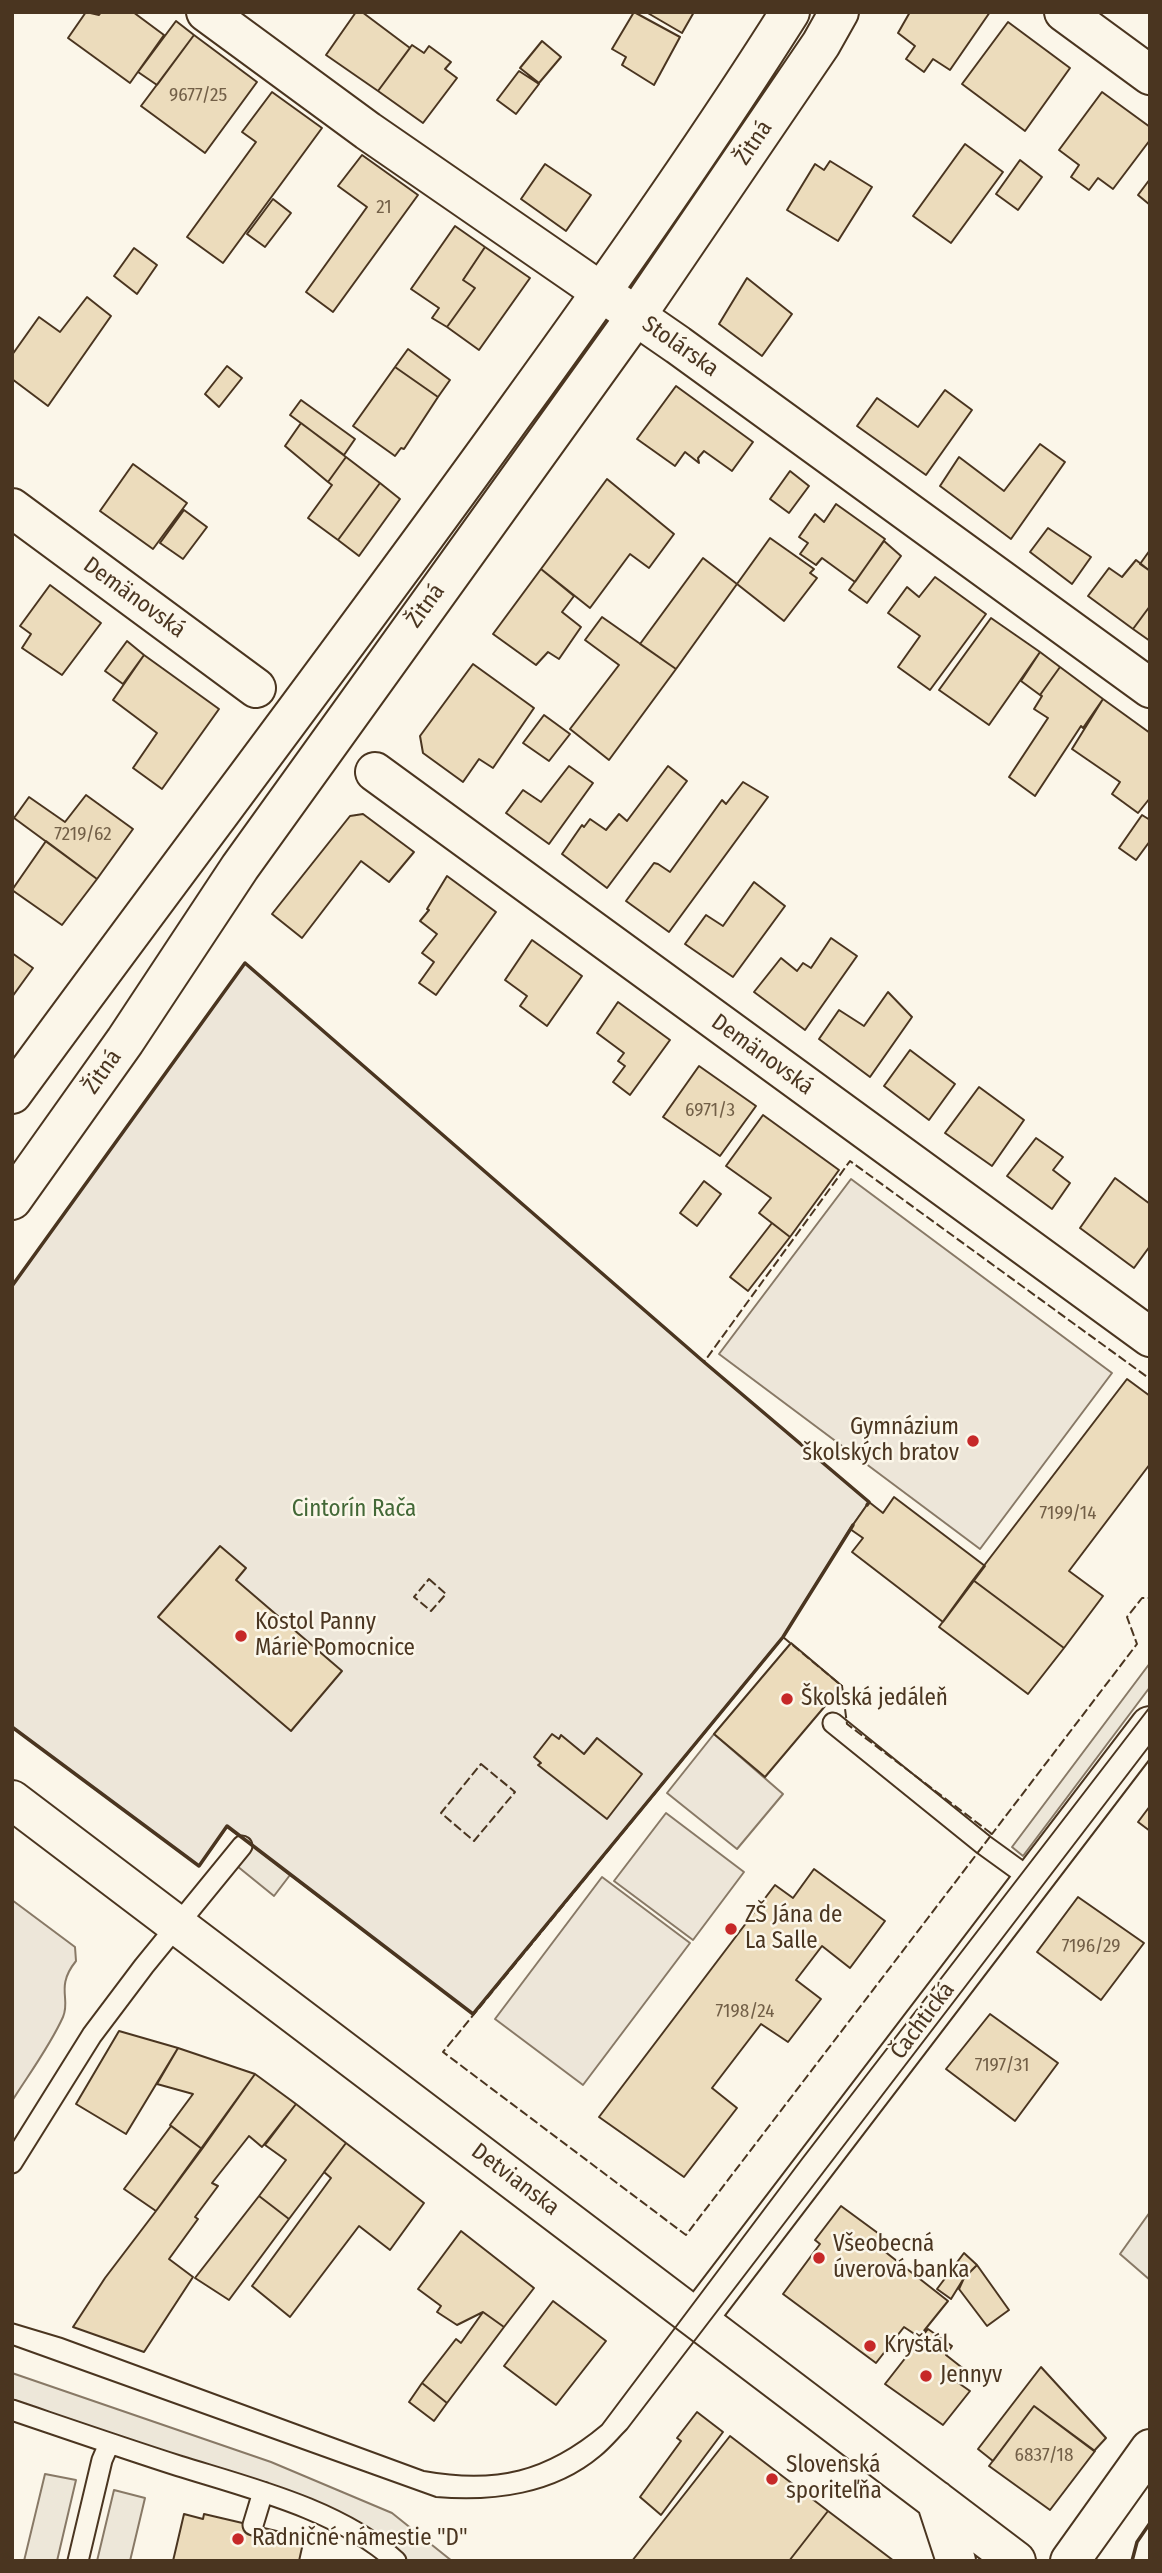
<!DOCTYPE html>
<meta charset="utf-8">
<style>
body{margin:0}
#map{position:relative;width:1162px;height:2573px;overflow:hidden;background:#fbf6e9;font-family:"Fira Sans Condensed",sans-serif}
canvas{display:block}
.frame{position:absolute;inset:0;border:14px solid #4a3520;pointer-events:none}
</style>
<div id="map">
<canvas width="1162" height="2573"></canvas>
<div class="frame"></div>
</div>
<script>
const g = document.querySelector('canvas').getContext('2d');
g.lineJoin = 'round';
function fill(path, color) {
  g.fillStyle = color;
  g.fill(path, 'evenodd');
}
function trace(path, color, width, dash) {
  g.strokeStyle = color;
  g.lineWidth = width;
  g.lineCap = dash ? 'butt' : 'round';
  g.setLineDash(dash || []);
  g.stroke(path);
}
function drawText(font, color, halo, rows, align = 'center') {
  g.font = font + ' "Fira Sans Condensed",sans-serif';
  g.lineWidth = 5;
  g.setLineDash([]);
  g.textBaseline = 'middle';
  g.strokeStyle = halo;
  g.fillStyle = color;
  for (const [text, x, y, turn = 0] of rows) {
    g.save();
    g.translate(x, y);
    g.rotate((+turn || 0) * Math.PI / 180);
    g.textAlign = isNaN(turn) ? turn : align;
    if (halo) g.strokeText(text, 0, 0);
    g.fillText(text, 0, 0);
    g.restore();
  }
}
const green = new Path2D(`
 M245,963L704,1362L869,1502L850,1529L783,1637L473,2014L227,1827L199,1866L12,1727V1286Z
 M851,1179L1112,1373L980,1549L719,1354Z
 M714,1734L783,1794L737,1849L667,1793Z
 M666,1813L744,1872L693,1940L614,1881Z
 M602,1877L690,1943L583,2085L495,2019Z
 M12,1900L75,1947L76,1961C55,1987 71,1999 63,2017C50,2046 29,2074 12,2101Z`);
fill(green, '#ede6d9');
trace(green, '#887966', 2);
const parking = new Path2D(`
 M1150,1663V1687L1023,1856L1012,1847Z
 M253,1846L290,1875L274,1896L237,1866Z
 M1150,2212V2280L1120,2254Z
 M12,2373L271,2462L392,2513L452,2561H396L365,2537L12,2410Z
 M45,2474L76,2480L57,2561H24Z
 M114,2490L145,2498L130,2561H97Z`);
fill(parking, '#ede7d9');
trace(parking, '#887966', 2);
const building = new Path2D(`
 M86,12L99,15L101,12H133L164,35L130,83L68,38Z
 M356,12H362L410,48L378,91L326,55Z
 M634,12L680,37L654,85L622,65L626,57L612,49Z
 M646,12H694L682,33Z
 M910,12H990L950,70L933,59L924,72L906,59L915,46L898,33Z
 M176,21L194,35L157,85L138,72Z
 M1008,22L1070,68L1025,131L962,84Z
 M194,35L257,82L205,153L141,106Z
 M542,41L561,57L539,83L520,68Z
 M412,45L424,53L429,46L451,62L445,69L457,78L423,123L378,91Z
 M519,71L539,84L516,114L497,100Z
 M272,92L322,128L223,263L187,237L256,142L242,132Z
 M1102,92L1150,127V140L1113,189L1098,178L1089,190L1071,177L1079,165L1059,150Z
 M965,144L1003,172L951,243L913,216Z
 M362,155L418,195L333,312L306,292L367,207L338,186Z
 M1020,160L1042,177L1018,210L996,194Z
 M830,161L872,187L838,241L787,210L815,164L824,170Z
 M545,164L591,195L566,231L521,199Z
 M1150,179V205L1138,195Z
 M273,199L291,213L265,247L247,234Z
 M455,226L485,247L463,280L475,288L447,327L432,318L439,308L411,289Z
 M485,247L530,278L479,350L447,327L475,288L463,280Z
 M134,248L157,265L137,294L114,276Z
 M747,278L792,314L762,356L719,324Z
 M87,297L111,316L48,406L12,379V355L39,317L60,332Z
 M408,349L450,380L438,397L395,367Z
 M227,366L242,378L219,407L205,394Z
 M395,367L438,397L404,449L401,448L395,456L353,426Z
 M676,386L753,442L732,471L704,451L698,458L699,463L685,452L675,466L637,439Z
 M945,390L972,410L926,475L857,426L877,398L918,427Z
 M301,400L355,439L344,455L290,415Z
 M301,423L346,457L328,482L285,446Z
 M1040,444L1065,462L1011,539L940,486L959,457L1004,491Z
 M346,457L380,483L338,540L308,518L332,485L328,482Z
 M133,464L187,503L153,549L100,511Z
 M790,471L809,486L789,513L770,499Z
 M607,479L674,534L649,568L630,554L590,608L541,569Z
 M380,483L400,499L359,556L338,540Z
 M836,504L885,539L855,582L822,558L816,565L800,554L808,543L799,537L815,514L824,522Z
 M184,510L207,527L183,559L160,543Z
 M1048,528L1091,557L1072,584L1030,552Z
 M770,538L814,569L810,573L817,578L784,621L737,584Z
 M884,541L901,556L867,603L849,590Z
 M1150,550V571L1140,564Z
 M703,558L737,584L676,669L640,644Z
 M1136,560L1150,571V606L1133,629L1088,596L1109,568L1122,577Z
 M541,569L574,596L562,612L581,627L559,659L548,652L536,665L493,634Z
 M935,577L986,614L930,690L898,667L920,636L888,613L907,587L919,597Z
 M50,585L101,623L62,675L22,648L31,634L20,626Z
 M1150,606V641L1133,629Z
 M602,617L676,669L609,760L570,729L619,665L585,640Z
 M991,618L1040,652L989,725L939,690Z
 M127,641L144,655L123,684L105,671Z
 M1040,652L1060,667L1040,695L1021,681Z
 M144,655L219,709L162,789L133,768L157,733L113,700Z
 M473,664L534,708L493,768L479,759L463,782L423,753L420,736Z
 M1060,667L1103,699L1083,728L1081,726L1035,796L1009,777L1048,718L1034,709L1042,696L1040,695Z
 M1103,699L1150,733V798L1138,813L1112,794L1120,782L1072,749Z
 M544,715L570,734L549,761L523,743Z
 M569,766L593,783L549,844L506,813L523,790L541,802Z
 M668,766L687,781L607,888L562,854L582,825L584,827L590,819L606,830L619,814L627,821Z
 M743,782L768,797L669,932L626,901L654,863L658,864L670,872L722,800L726,804Z
 M86,795L133,829L97,879L14,818L29,797L65,822Z
 M363,814L414,852L389,882L361,861L302,938L272,914L350,816Z
 M1142,815L1150,820V841L1136,860L1119,848Z
 M46,841L97,879L62,925L12,890Z
 M447,876L496,912L436,995L419,983L434,962L422,953L437,934L420,921L429,910L427,909Z
 M754,882L785,906L733,977L685,944L706,915L723,926Z
 M831,938L857,956L805,1030L754,992L781,958L797,971L803,963L811,968Z
 M532,940L582,976L547,1026L520,1006L527,996L505,980Z
 M12,953L33,968L12,997Z
 M888,992L912,1017L870,1077L819,1039L839,1010L864,1026Z
 M618,1002L670,1040L630,1095L613,1082L625,1066L618,1061L624,1053L597,1033Z
 M910,1050L955,1084L929,1120L884,1086Z
 M699,1066L756,1106L720,1156L663,1117Z
 M979,1087L1024,1120L992,1166L945,1133Z
 M763,1115L839,1170L790,1237L759,1213L771,1198L726,1166Z
 M1036,1138L1063,1157L1053,1170L1070,1183L1052,1209L1007,1176Z
 M1115,1178L1150,1204V1246L1134,1268L1080,1228Z
 M704,1181L721,1194L697,1226L680,1213Z
 M772,1223L790,1237L748,1291L730,1277Z
 M1127,1379L1150,1396V1464L1069,1571L1103,1596L1064,1648L973,1580Z
 M894,1497L985,1566L943,1622L852,1552L863,1538L850,1529L869,1502L883,1513Z
 M220,1546L246,1568L236,1580L342,1671L291,1731L158,1617Z
 M973,1580L1064,1648L1028,1694L939,1627Z
 M791,1643L842,1686L765,1777L714,1734Z
 M552,1734L559,1739L561,1735L584,1754L597,1738L642,1774L607,1819L538,1765L541,1763L534,1757Z
 M1150,1806V1831L1138,1822Z
 M814,1869L885,1921L850,1968L822,1946L796,1980L821,1999L788,2042L761,2024L712,2088L737,2108L684,2177L599,2117L775,1885L793,1898Z
 M1078,1897L1144,1943L1101,2000L1037,1952Z
 M990,2014L1058,2063L1015,2121L946,2069Z
 M119,2031L178,2048L126,2134L76,2104Z
 M178,2048L255,2074L202,2149L170,2125L193,2094L157,2084Z
 M255,2074L296,2104L262,2147L249,2136L212,2183L218,2186L195,2217L198,2219L169,2259L193,2277L144,2352L73,2327L105,2278L156,2211Z
 M296,2104L346,2143L289,2219L259,2196L286,2160L265,2145Z
 M171,2126L202,2149L156,2211L124,2189Z
 M346,2143L424,2203L390,2250L359,2226L290,2317L252,2286L331,2178L324,2172Z
 M259,2196L289,2219L229,2300L195,2278Z
 M841,2206L886,2239L879,2247L948,2301L919,2337L904,2327L876,2363L783,2294L820,2244L815,2240Z
 M461,2231L534,2288L504,2327L483,2312L457,2325L437,2312L441,2306L418,2289Z
 M964,2253L977,2265L964,2278L951,2299L937,2289Z
 M977,2265L1009,2310L987,2326L959,2289L964,2278Z
 M553,2301L606,2341L556,2405L504,2366Z
 M483,2312L504,2327L447,2403L422,2383L456,2339L461,2343Z
 M928,2329L952,2346L946,2355L965,2370L957,2382L970,2391L943,2425L885,2384Z
 M1041,2367L1106,2438L1094,2451L1034,2406L993,2461L978,2449Z
 M422,2383L447,2403L434,2421L409,2402Z
 M1034,2406L1095,2451L1050,2510L989,2466Z
 M697,2412L723,2432L661,2515L640,2497L681,2441L677,2438Z
 M730,2436L828,2511L789,2561H632Z
 M828,2511L894,2561H789Z
 M184,2514L203,2519L204,2514L298,2536L297,2542L303,2543L299,2561H173Z`);
fill(building, '#ecdcbc');
trace(building, '#4a3520', 2);
const lane = new Path2D(`
 M833,1723L984,1845L1031,1879
 M12,2163L92,2035L144,1966L242,1846
 M12,2410C68,2429 123,2448 179,2466C250,2488 340,2510 396,2561
 M253,2525L263,2492
 M78,2561L102,2460L109,2444`);
const street = new Path2D(`
 M206,12L368,131L678,345L1150,688
 M1064,12L1150,75
 M12,508L256,688
 M375,772L1150,1337
 M698,2318L1150,1726
 M1070,2561L1150,2449`);
const secondary = new Path2D(`
 M12,1094C178,867 349,643 513,415C609,283 703,150 790,12
 M12,1200L125,1041L240,867L636,316L821,44L839,12
 M12,1800L1016,2561
 M936,2500L956,2561`);
trace(lane, '#4a3520', 23);
trace(street, '#4a3520', 42);
trace(secondary, '#4a3520', 42);
trace(lane, '#fbf6e9', 19);
trace(street, '#fbf6e9', 38);
trace(secondary, '#fbf6e9', 38);
trace(new Path2D(`
 M12,2323L62,2338L424,2471C496,2484 546,2472 602,2425L802,2159L1150,1707
 M12,2345L436,2497C493,2502 555,2494 600,2456C610,2448 618,2438 627,2429L1150,1745`), '#4a3520', 2);
trace(new Path2D(`
 M868,1505L869,1502L704,1362L850,1161L1150,1379
 M429,1579L446,1594L431,1611L414,1597Z
 M783,1637L842,1686L847,1724L992,1834L686,2235L443,2052Z
 M783,1637L853,1525
 M481,1764L515,1792L474,1841L441,1813Z
 M990,1833L992,1834L1137,1644L1127,1617L1142,1598H1150`), '#4a3520', 2, [9, 3.5]);
trace(new Path2D(`
 M12,1286L245,963L704,1362L869,1502L867,1505
 M12,1727L199,1866L227,1826L473,2014L783,1637L853,1525
 M1132,2561L1137,2542L1150,2523`), '#4a3520', 3.5);
for (const [x, y, r, color] of [
 [973,1441,7,"#c62828"],
 [241,1636,7,"#c62828"],
 [787,1699,7,"#c62828"],
 [731,1929,7,"#c62828"],
 [819,2258,7,"#c62828"],
 [870,2346,7,"#c62828"],
 [926,2376,7,"#c62828"],
 [772,2479,7,"#c62828"],
 [238,2539,7,"#c62828"]
]) {
  const dot = new Path2D();
  dot.arc(x, y, r, 0, 2 * Math.PI);
  g.fillStyle = color;
  g.fill(dot);
  trace(dot, '#fbf6e9', 2.5);
}
drawText('19px', '#725f47', null, [
 ["9677/25",198,96],
 ["21",384,208],
 ["7219/62",83,835],
 ["6971/3",710,1111],
 ["7199/14",1068,1514],
 ["7196/29",1091,1947],
 ["7198/24",745,2012],
 ["7197/31",1002,2066],
 ["6837/18",1044,2456]
]);
drawText('23px', '#4a3520', '#fbf6e9', [
 ["Žitná",754,143,-56],
 ["Stolárska",680,347,35],
 ["Demänovská",134,598,36],
 ["Žitná",426,606,-54],
 ["Demänovská",762,1055,36],
 ["Žitná",103,1072,-55],
 ["Čachtická",923,2021,-53],
 ["Detvianska",515,2180,37]
]);
drawText('23px', '#4a3520', '#fbf6e9', [
 ["Gymnázium",959,1428,"right"],
 ["školských bratov",959,1454,"right"],
 ["Kostol Panny",255,1623],
 ["Márie Pomocnice",255,1649],
 ["Školská jedáleň",801,1699],
 ["ZŠ Jána de",745,1916],
 ["La Salle",745,1942],
 ["Všeobecná",833,2245],
 ["úverová banka",833,2271],
 ["Kryštál",884,2346],
 ["Jennyv",940,2376],
 ["Slovenská",786,2466],
 ["sporiteľňa",786,2492],
 ["Radničné námestie \"D\"",252,2539]
], 'left');
drawText('23px', '#436837', '#fbf6e9', [
 ["Cintorín Rača",354,1510]
]);
</script>
